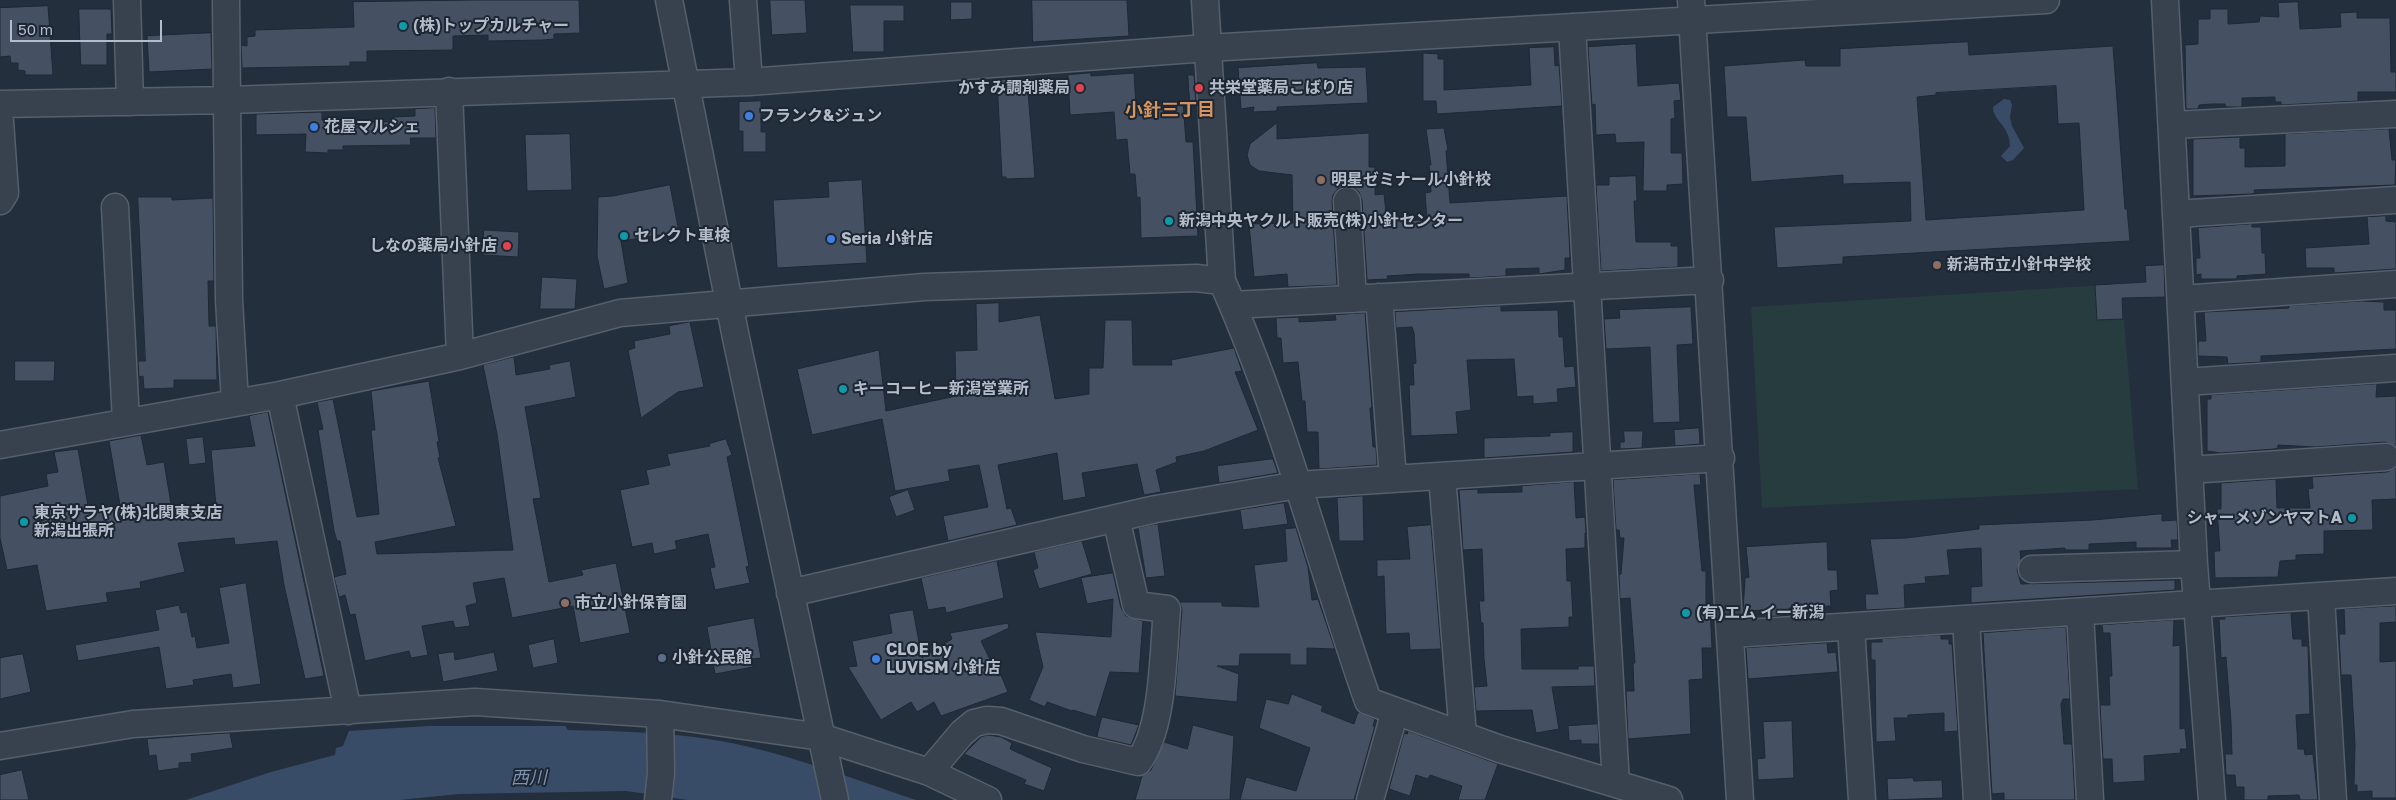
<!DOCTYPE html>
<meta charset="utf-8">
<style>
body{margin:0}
#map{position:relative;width:2396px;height:800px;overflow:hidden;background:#242f3e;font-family:"Golos Text",sans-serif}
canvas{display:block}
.scale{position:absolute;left:10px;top:20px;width:152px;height:22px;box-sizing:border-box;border:2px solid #b4bcc9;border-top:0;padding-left:6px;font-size:15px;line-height:18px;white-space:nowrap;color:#b4bcc9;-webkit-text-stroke:4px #1d2633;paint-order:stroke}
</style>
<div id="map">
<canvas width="2396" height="800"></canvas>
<div class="scale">50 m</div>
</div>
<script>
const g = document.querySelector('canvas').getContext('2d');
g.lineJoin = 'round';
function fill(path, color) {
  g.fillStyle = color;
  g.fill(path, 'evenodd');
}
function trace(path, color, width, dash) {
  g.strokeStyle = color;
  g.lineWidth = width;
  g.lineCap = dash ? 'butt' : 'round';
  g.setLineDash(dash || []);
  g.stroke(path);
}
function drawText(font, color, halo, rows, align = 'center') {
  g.font = font + ' "Golos Text","Noto Sans JP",sans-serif';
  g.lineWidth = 4;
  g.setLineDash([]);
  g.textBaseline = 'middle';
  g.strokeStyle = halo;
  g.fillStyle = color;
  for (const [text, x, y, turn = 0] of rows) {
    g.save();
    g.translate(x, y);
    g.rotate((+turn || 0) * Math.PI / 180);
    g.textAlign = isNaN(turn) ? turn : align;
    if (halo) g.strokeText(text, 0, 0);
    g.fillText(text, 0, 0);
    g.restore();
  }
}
fill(new Path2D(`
 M2121,284L2138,489L1762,508L1751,307Z`), '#263c3f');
fill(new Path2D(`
 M2004,99L2010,100L2012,105L2010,117L2012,126L2024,148L2013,160L2007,162L2001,156L2010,146C2010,126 1993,121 1993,107Z
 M429,726H565L568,730C610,731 652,732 694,737C769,746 844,776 916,800H688L626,791L459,794L399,800H186L271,772L335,755L336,748L343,746L349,731Z`), '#394c67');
const building = new Path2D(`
 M475,0H579L580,33L554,34V39L543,40L488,41V35L453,36V50L367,51V62H350V66L242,68L241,45L247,46V37L255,36V30L354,27L353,2Z
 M770,0H805L807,33L772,35Z
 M1032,0H1127L1129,36L1033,42Z
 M951,2H972V19L951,20Z
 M2298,2L2300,29L2341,27L2340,13L2357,12V18H2390L2391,72H2396V92H2358V101L2281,105V102H2275V97L2242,98V107H2226L2225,104H2211L2199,105L2198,109H2186L2185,45L2198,44V19H2210V9H2228V24L2259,22L2260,16L2279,17L2278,3Z
 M850,5H904V21H884V52H853Z
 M48,6L53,75H25V71L18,70V63H11L10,56L0,57V8Z
 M79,9H111L112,34H107V65H81Z
 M211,33L212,69L149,72L147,36Z
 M1968,42L1969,55L2113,46L2125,209H2127L2130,241L1843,257V264L1777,268L1774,227L1911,221L1910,182L1843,184V175L1751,182L1746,117H1727L1724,66L1805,60L1806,66H1840V49ZM2056,86L2058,124L2079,123L2084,210L1926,220L1917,97L1936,95V93Z
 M1636,44L1638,86L1679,83L1681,100L1674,101L1675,118L1671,119V153H1682L1683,184L1667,185V191H1643L1644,142L1616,143L1615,134L1596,135L1595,104L1592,105L1588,47Z
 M1554,47L1555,66L1559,65L1562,106L1437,114L1436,101H1423V53L1438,54V59H1444V90L1531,85L1529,48Z
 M1317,63L1318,68L1366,67L1368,103L1277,107V111L1253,112L1254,107L1241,109L1238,68Z
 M1091,73V76L1134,73L1136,105L1183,102L1186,142H1193L1198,236L1141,238L1140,197L1137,198L1135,174H1130L1127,139L1116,140L1114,112L1070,115L1068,75Z
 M1188,75H1194L1196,105H1190Z
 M1027,79L1035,178L1006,179V177H1002L997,80Z
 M761,101V132H766V152H743V131H739V102Z
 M435,108L436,138H410L411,145L343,146V150H328V153L305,152L306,134L256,135V114L322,112V120L394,122L393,117L415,116V109Z
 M1277,123V139L1369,133V167H1375V195L1384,194L1387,221L1427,220L1425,193L1431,192L1429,165H1431L1426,129L1444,128L1448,150L1446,151L1450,203L1567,196L1570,258H1565V270L1539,274V268L1506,269V276L1469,278V274H1418L1387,276L1388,279L1367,280L1362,200L1359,192L1353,187L1347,186L1338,189L1333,195L1332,201L1337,285L1288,287L1287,274L1254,277L1249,224L1293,223L1292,175L1259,171L1250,165L1247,155L1250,144Z
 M2389,129L2392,160H2396L2395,185L2254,190L2255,193L2251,194L2193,196V139L2240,137V148H2245V167L2285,166V134Z
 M570,134L572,190L527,191L525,135Z
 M1636,176L1637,201H1634L1636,242H1671V246H1678V267L1601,271L1596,185H1609V177Z
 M862,180L867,263L777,268L773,200L829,197L828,182Z
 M670,185L679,232L621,241L628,283L604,289L597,256L598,197L613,196Z
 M138,197H172V200L213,198L214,281H208L209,326H216L217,380H174V388L144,389L143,376L139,377L138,361H145Z
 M2386,216V221L2396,222V269L2334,273V268H2306L2305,248L2369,244L2367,217Z
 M2252,224V227H2261L2262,253H2265L2266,274L2237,276V279H2201V274L2196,275V258H2200L2198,228Z
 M484,230L519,232L518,257L483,255Z
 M2164,265L2165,297L2122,298L2123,319L2097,320L2095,285L2146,282L2145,266Z
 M542,277L577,279L575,309H540Z
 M2362,301L2384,302V310H2396V349L2261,356V362L2228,364L2227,357L2198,356V341H2206L2204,312L2289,308V306Z
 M999,303V322L1040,315L1055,399L1089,394V368H1103L1105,320H1132L1133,365H1172L1171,360L1234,348L1242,371L1235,372L1258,430L1204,451L1176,457L1177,462L1156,470L1161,492L1144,495L1137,464L1082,473L1086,497L1063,501L1057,453L998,465L1007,509L1011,508L1017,525L948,541L943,516L988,507L979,465L948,470L950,481L895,491L882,419L812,435L797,369L879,350L886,411L956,396L955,351L977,350L976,304Z
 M1501,306V311L1558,310L1559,337H1563L1565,367L1574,366L1576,387L1557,389L1558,402L1533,404V396L1517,397L1514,359L1467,360L1471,410L1456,412L1458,434L1411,436L1409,385H1414L1413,364L1416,363L1414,333L1412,327L1396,328L1395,312Z
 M1691,307L1693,344L1677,345L1680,422L1653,423L1650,347L1606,349L1604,319L1620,318L1619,310Z
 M1365,313L1372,408H1370L1373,447H1376L1377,465L1319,469L1318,432H1307L1305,401H1302L1298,362L1283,363L1281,338H1277L1276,318L1299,317V322L1336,320L1335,315Z
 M690,322L704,387L678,392L641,418L628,350L635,348L634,341L670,334L669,326Z
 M514,357L516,375L550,369L549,365L570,361L576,397L525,407L541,498L533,499L549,582L583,575L581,570L616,563L630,633L580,643L573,606L512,618L504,578L473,583L477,603L466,606L470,626L455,628L453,621L422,626L428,655L411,658L409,651L365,661L355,614L350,615L345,595L339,597L334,577L346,574L340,541H337L334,531L318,430L323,429L317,402L333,399L357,517L379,514L371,430H375L371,391L429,381L439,441L437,442L440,458H438L456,526L375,542L377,554L513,550L497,434L483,365Z
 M15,361H55L54,381H15Z
 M2377,384L2376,397L2396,396V446L2385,442L2315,447L2278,445V448L2274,449L2221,453L2207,451V399H2211V395Z
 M268,412L324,676L305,679L284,585L277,541L235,545L234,538L178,543L185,572L140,582L141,588L106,593L108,602L46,611L37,565L7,570L0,538V496L48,486L46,474L58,472L54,452L78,449L89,511L120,505L109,441L141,435L147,465L164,462L172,510L216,506L211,450L255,446L249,416Z
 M1699,428L1700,444L1675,446L1674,430Z
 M1624,431H1643L1642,448L1620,449V442H1624Z
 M1573,432V452L1484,458V438L1550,436V433Z
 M203,437L206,463L189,465L186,439Z
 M726,439L732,455L727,457L749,566L746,567L750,583L715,590L710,568L715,567L708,534L675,541L677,549L654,554L652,543L632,547L620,490L649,484L646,470L670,465L667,454L710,446L709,444Z
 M1273,459L1278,473L1219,483L1217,466Z
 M2396,468V499L2372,500L2373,530L2324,531V554L2296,555V560L2280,561L2278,577L2215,578L2214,551H2220L2217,509H2221V483L2276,479L2277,508H2310L2308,489L2313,488L2312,477L2387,472Z
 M1700,474L1701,485H1694L1702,571H1706V607H1710L1712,648H1702L1703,679L1689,680L1691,734L1628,739L1626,691H1634L1633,663H1635L1630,598L1620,599L1619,575L1621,574L1624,538H1620L1619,530H1616L1613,480Z
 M1574,482L1576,518L1585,517L1586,533H1585V548L1566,549L1567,581H1571L1573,617H1569V627L1521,629L1522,669H1578V666H1594L1595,686L1552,687L1559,729L1536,733L1532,710L1476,711L1474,687L1487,686L1484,659L1483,623H1481L1479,601H1484L1482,549L1463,550L1459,490L1478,489V493L1522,492V486Z
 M908,490L915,510L896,517L889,497Z
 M1363,496L1364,541H1339L1337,498Z
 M1284,503L1288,524L1243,530L1240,510Z
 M2162,514V521L2177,520L2178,540H2171L2172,548H2136V542L2089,544V550H2065V548L2020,551L2021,560L2017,570L2021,584L2175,580V590L1971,603V587L1982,586L1981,548L1947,550L1950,575L1925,577L1926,583L1904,585L1905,608L1866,610L1865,594H1878L1870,539L1906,538L1979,529V525L2093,520Z
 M1158,524L1165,576L1146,578L1138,528Z
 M1431,525L1441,649L1410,650L1409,633L1386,634L1384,576L1377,577V560L1410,559L1407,527Z
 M1296,528L1308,567L1312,600L1318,599L1335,649L1307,648V665H1290V654H1240L1239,666H1217L1239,674L1237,702L1175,696L1182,610L1180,602H1222V606L1259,607L1254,565L1287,561L1285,529Z
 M1082,541L1092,574L1039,589L1033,570L1038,568L1034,552Z
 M1827,542L1828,570H1837L1838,590L1830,591L1831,606L1789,608L1790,615L1765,617V610L1743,611L1745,578L1749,577L1746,547Z
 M997,561L1004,598L946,613L945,607L928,610L921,578Z
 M1113,573L1121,608L1126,616L1143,621L1139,673L1110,672L1096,717L1073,710L1072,711L1047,702L1045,707L1029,700L1043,667L1035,632L1111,637L1113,599L1087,604L1081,578Z
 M246,583L261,684L233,688L231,674L193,680L194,685L166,689L159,647L78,661L75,645L159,630L155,610L179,605L181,613L187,612L192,637L195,636L197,648L229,643L219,588Z
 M2396,606V622L2380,623V662L2396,661V798H2372V791L2357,792V785H2354L2355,745L2351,675H2341L2339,634H2345L2344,609Z
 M913,610L922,658L952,639L950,633L1008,623L1009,628L981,641L998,676L1001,675L1008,692L941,716L934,702L917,712L911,702L881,720L848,667L857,666L852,641L892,633L889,614Z
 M2291,613L2293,639H2302V646H2308L2310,714L2296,715L2298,749H2304L2305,755L2313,754L2318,800H2300L2299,795L2268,796V800H2244V787H2236L2235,775H2226L2225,754H2232L2231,722L2226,657L2221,658L2219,619H2225V617Z
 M754,618L761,658L752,659L753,667L715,674L707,627Z
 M2174,620L2173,646L2180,645V729L2185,728L2187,749H2180L2181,753L2144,756L2145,781L2113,783L2112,759H2103L2100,705H2110L2109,676H2112L2110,633H2103L2102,625Z
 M2066,627L2070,699H2063L2061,704L2064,744H2072L2075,800H2004V793L1992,794L1983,633Z
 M1941,635V639H1949V644H1952L1958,731L1944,732V713L1908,715V718H1894L1896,741L1876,742L1875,660H1871V642H1882V639Z
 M554,639L558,663L533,668L528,645Z
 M1827,643L1828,653L1836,652L1838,672L1748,679L1746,648Z
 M454,652L455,660L494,652L498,671L443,682L438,654Z
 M23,654L31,692L0,699V658Z
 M1292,694L1323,706L1321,711L1354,724L1358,712L1375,719L1373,726H1375L1354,800H1240L1246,777L1296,791L1310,748L1259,728L1266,699L1288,704Z
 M1102,717L1139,725L1131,745L1097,737Z
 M1792,721L1794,778L1758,780L1757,759L1765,758L1763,722Z
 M1598,724L1599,744H1581V740L1569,741L1568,726Z
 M1193,725L1234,736L1230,800H1135L1142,776L1151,770L1164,742L1187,749Z
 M1408,731L1498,764L1485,800H1458L1462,786L1430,775L1428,779L1416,775L1410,796L1389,789L1404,733L1407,734Z
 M230,733L233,748L191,754L192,762L179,763V768L158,771L156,755L149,756L147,739Z
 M988,735L1001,737L1012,743L1010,749L1052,768L1044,791L1024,784L1026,780L964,754L981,737Z
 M22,770L29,800H0V775Z
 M1913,778L1914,781L1942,780L1943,798L1888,800L1887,779Z`);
fill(building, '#455162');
trace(building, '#1f2835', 1);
const minor = new Path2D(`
 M127,0L130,102
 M226,0L229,300L235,402
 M669,0L736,338L835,800
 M743,0L749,82
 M1205,0L1222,281C1283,417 1319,561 1368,701L1500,749L1669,800
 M1691,0L1740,800
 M2165,0L2194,564L2212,800
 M1572,27L1616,784
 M449,91L460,356
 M0,104L229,100L749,82L1207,48L2046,0
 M0,121L5,193L0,201
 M2172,125L2396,114
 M1347,201L1353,299
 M115,207L126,422
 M2176,214L2396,200
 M1379,297L1393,479
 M2181,299L2396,284
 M1233,305L1710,280
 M2185,382L2396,368
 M280,395L348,711
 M0,445L280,395L460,356L620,313L924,287L1196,278L1222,281
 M2189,470L2386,457
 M1442,476L1463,735
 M2032,569L2194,564
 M790,593L1156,509L1298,485L1721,458
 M2321,596L2333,800
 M2080,612L2090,800
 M1966,620L1977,800
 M1851,627L1862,800
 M1732,634L2396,591
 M0,746L133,724L475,702L660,714L821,737L929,772L988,800
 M929,772L962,733L974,723L987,720L1001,721L1083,749L1138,762C1164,729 1163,652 1167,609L1136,605L1116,518
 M658,800L661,773L660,714
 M1370,800L1395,711`);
trace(minor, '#565f6c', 29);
trace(minor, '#38414e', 26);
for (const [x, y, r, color] of [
 [403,26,5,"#0f9aa8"],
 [1080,88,5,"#e0444e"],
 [1199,88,5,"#e0444e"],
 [749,116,5,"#3f7fe0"],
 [314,127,5,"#3f7fe0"],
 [1321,180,5,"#8d6e63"],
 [1169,221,5,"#0f9aa8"],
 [624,236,5,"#0f9aa8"],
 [831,239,5,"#3f7fe0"],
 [507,246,5,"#e0444e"],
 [1937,265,5,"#8d6e63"],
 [843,389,5,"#0f9aa8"],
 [2352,518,5,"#0f9aa8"],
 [24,522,5,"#0f9aa8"],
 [565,603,5,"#8d6e63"],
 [1686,613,5,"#0f9aa8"],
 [662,658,5,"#5c6f8a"],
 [876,659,5,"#3f7fe0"]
]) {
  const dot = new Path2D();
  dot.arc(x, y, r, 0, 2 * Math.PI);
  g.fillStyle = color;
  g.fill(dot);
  trace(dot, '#1d2633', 2);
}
drawText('bold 16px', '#b4bcc9', '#1d2633', [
 ["(株)トップカルチャー",413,26],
 ["かすみ調剤薬局",1070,88,"right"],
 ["共栄堂薬局こばり店",1209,88],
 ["フランク&ジュン",759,116],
 ["花屋マルシェ",324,127],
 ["明星ゼミナール小針校",1331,180],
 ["新潟中央ヤクルト販売(株)小針センター",1179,221],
 ["セレクト車検",634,236],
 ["Seria 小針店",841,239],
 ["しなの薬局小針店",497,246,"right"],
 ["新潟市立小針中学校",1947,265],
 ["キーコーヒー新潟営業所",853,389],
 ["東京サラヤ(株)北関東支店",34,513],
 ["新潟出張所",34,531],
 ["シャーメゾンヤマトA",2342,518,"right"],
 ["市立小針保育園",575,603],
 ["(有)エム イー新潟",1696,613],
 ["CLOE by",886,650],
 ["LUVISM 小針店",886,668],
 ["小針公民館",672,658]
], 'left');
drawText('bold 18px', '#d59563', '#1d2633', [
 ["小針三丁目",1170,110]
]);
drawText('italic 18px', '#7c92b1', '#1d2633', [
 ["西川",529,778,-1]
]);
</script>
